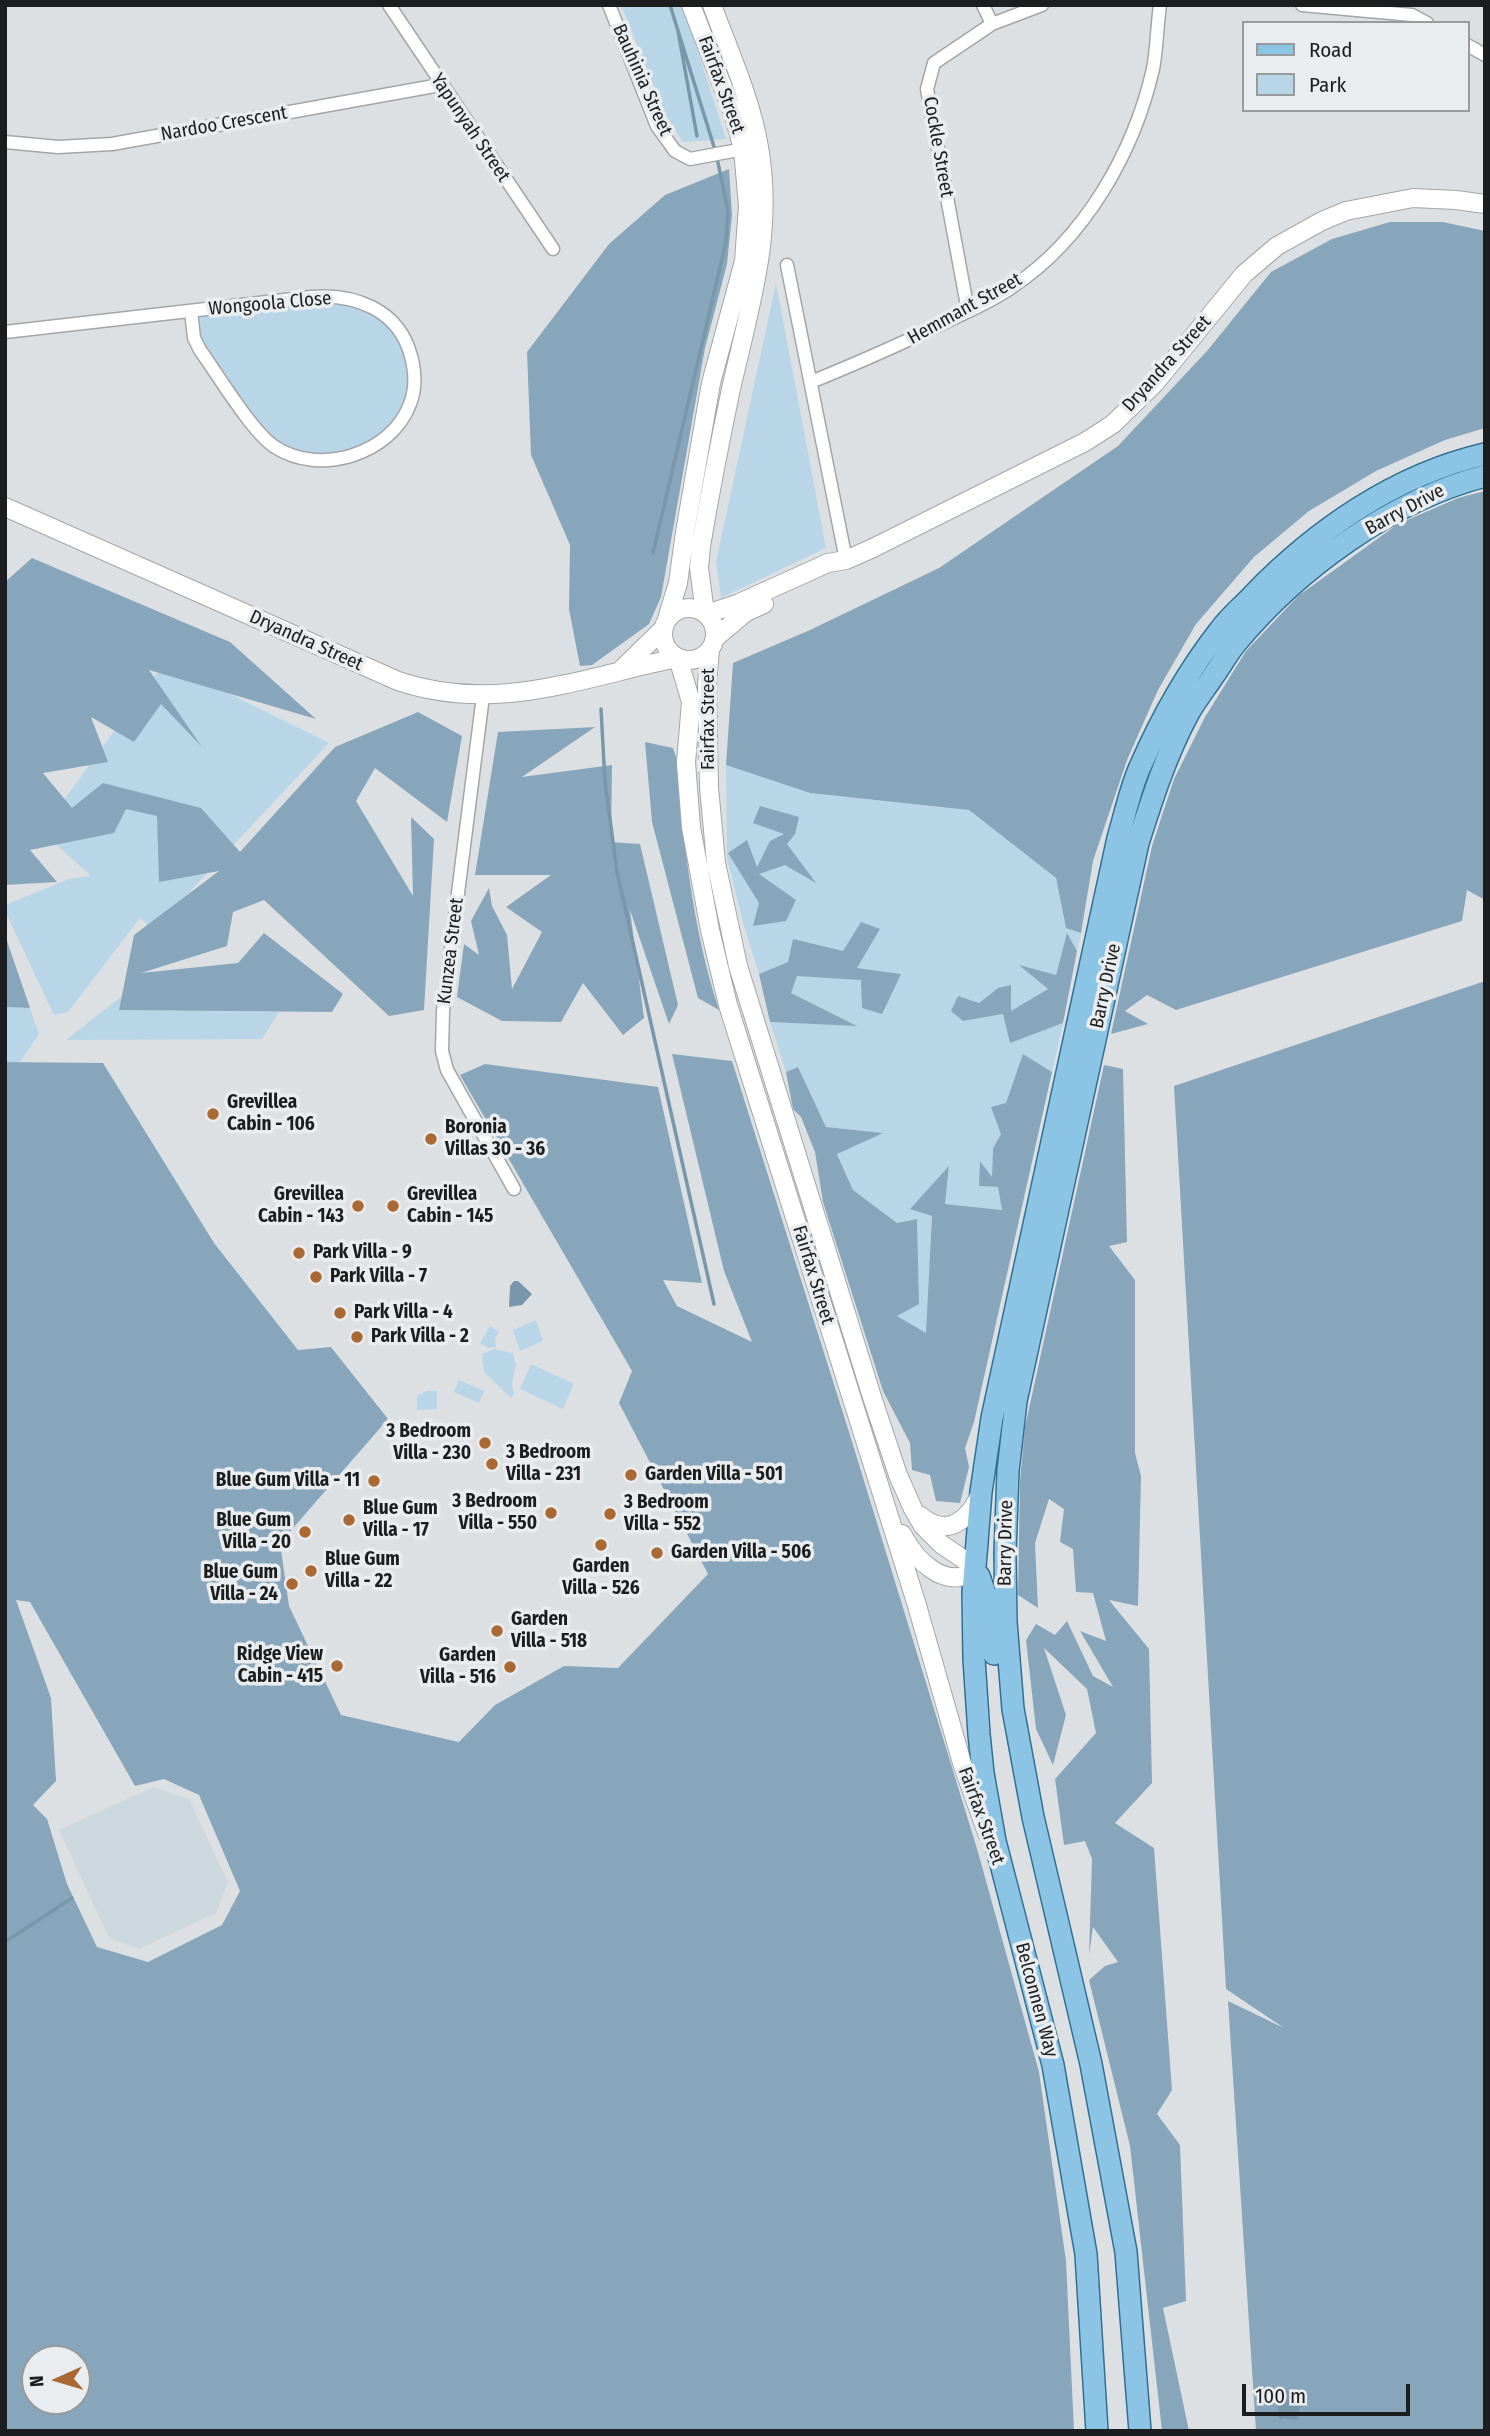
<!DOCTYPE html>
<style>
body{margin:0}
#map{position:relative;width:1490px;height:2436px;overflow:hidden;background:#dde0e2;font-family:"Fira Sans Condensed",sans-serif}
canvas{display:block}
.frame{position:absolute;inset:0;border:7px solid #1c1d1e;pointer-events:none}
.legend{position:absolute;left:1242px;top:21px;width:228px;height:91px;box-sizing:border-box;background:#eaedef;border:2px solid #989a9b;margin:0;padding:9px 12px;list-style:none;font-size:21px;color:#1c1d1e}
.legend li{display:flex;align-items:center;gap:14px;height:35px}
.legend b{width:35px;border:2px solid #989a9b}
.north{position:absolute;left:21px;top:2345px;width:70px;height:70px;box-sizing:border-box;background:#eaedef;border:2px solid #989a9b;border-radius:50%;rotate:266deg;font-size:19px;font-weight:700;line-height:28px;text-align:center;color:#1c1d1e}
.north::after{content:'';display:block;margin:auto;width:24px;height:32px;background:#aa6833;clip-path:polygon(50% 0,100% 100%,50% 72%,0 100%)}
.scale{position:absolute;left:1242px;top:2384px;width:168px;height:32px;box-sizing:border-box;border:4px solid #1c1d1e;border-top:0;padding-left:9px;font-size:21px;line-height:24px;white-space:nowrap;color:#1c1d1e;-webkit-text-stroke:5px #eaedef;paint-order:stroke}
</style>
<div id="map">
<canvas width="1490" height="2436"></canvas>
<div class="frame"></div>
<ul class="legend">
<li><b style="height:9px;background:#8bc4e4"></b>Road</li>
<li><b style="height:19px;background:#b9d5e8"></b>Park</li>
</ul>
<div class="north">N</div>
<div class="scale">100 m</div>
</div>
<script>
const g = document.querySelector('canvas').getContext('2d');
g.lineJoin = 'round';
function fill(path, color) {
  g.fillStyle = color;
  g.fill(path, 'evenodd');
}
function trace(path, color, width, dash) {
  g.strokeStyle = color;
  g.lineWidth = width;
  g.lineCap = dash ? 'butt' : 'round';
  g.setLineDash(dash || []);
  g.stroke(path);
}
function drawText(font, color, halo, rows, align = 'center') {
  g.font = font + ' "Fira Sans Condensed",sans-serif';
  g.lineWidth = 7;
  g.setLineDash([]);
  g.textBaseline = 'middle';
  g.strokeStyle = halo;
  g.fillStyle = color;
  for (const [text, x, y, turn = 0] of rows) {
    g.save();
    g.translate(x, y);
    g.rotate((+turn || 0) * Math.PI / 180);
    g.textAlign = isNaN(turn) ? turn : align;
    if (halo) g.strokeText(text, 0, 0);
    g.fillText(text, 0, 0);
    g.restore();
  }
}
fill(new Path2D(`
 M153,1787L189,1799L228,1882L216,1913L139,1949L109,1938L59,1830Z`), '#cdd7de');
fill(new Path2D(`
 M621,5H683L726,139L683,142L667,118Z
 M776,283L826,548L721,598L716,562Z
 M352,299L401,332L414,384L388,435L331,460L273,445L200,350L191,311Z
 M165,662L329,743L154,930L140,918L68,1012L54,1015L5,911V905L69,879L91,876L41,831Z
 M726,765L810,793L969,810L1056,878L1066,928L1081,933L1077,951L1067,934L1056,975L1029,973L1048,989L1010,1012L1011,986C990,989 977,1005 963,1021L1003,1014L1010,1042L1063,1023L1052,1072L1023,1054L1001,1134L993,1148L992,1178L980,1162V1186L998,1187L1002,1210L945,1204L949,1167L911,1209L932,1215L927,1334L897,1316L917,1219L897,1223L853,1190L837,1153L881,1133L826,1127L798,1067L786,1072L770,1022L855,1025L793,994H789L783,964L759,974L744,926L727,858ZM747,841L776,923L729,853Z
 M122,996L119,1010L279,1012L262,1039L66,1040Z
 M5,1007L30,1008L39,1034L20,1062H5Z
 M536,1320L543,1341L520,1351L513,1330Z
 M490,1326L499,1332L495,1338L496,1347L488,1348L480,1343Z
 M494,1349L513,1353L516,1365L512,1384L514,1393L511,1398L484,1372L482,1354Z
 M531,1364L574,1384L563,1409L520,1389Z
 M459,1380L484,1391L479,1403L454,1392Z
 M426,1391H437V1409L417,1410V1396Z`), '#b9d5e8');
fill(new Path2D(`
 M729,169L732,215L727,264L705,348L661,597L649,624L592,665L580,666L569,609L570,545L531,455L527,352L609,244L665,195Z
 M1390,222H1443L1485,231V428L1445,440L1376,471L1309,511L1254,557L1196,624L1158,690L1127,760L1093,861L1081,933L1066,928L1056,878L969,810L810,793L726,765L733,663L810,630L939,568L1118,446L1207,351L1271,272L1332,239Z
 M1485,491V900L1467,890L1462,921L1176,1010L1147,995L1125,1011L1148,1024L1111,1034L1152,846L1174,779L1205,717L1246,651L1298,596L1398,524L1458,498Z
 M32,558L230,642L316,719L149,670L202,747L161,704L134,742L91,717L108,762L43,773L72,808L103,783L201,808L240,852L335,747L418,712L462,736L447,822L375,768L356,801L413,896L411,817L434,839L424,1010L389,1016L264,900L233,912L227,946L141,973L238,963L264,933L343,994L332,1012L119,1010L134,935L219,871L159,882L157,816L126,809L114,833L30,850L57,882L5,885V582Z
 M595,727L522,777L612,765L611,842L640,844L678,1005L669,1024L630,910L644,1018L623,1035L583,983L561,1022L502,1021L457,997L464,944L479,955L471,921L489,888L492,906L507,935L512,989L542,932L506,907L551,875H475L498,732Z
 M645,742L673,748L676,757C684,842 692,928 719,1010L698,998L652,822Z
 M760,806L799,817L795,834L787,844L816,883L785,865L759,874L796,900L786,921L753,926L759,903L728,853L747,840L757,867L770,841L784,834L753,823Z
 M861,922L880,929L857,968L901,974L882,1014L862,1008L861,980L797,976L791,993L857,1026L770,1022L759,974L788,962L793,939L843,951Z
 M1067,933L1077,951L1063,1023L1010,1043L1003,1014L963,1021L951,1011L958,996L979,1003L998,988L1011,985V1011L1048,989L1019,965L1056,975Z
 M5,935L30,1008L5,1007Z
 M1485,981V2431H1256L1228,2001L1284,2028L1226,1989L1174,1086Z
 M672,1054L732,1061L849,1432L978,1852L1039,2072L1066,2261L1074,2431H5V1062L103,1063L214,1243L298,1350L331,1347L388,1419L280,1543L289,1606L341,1715L459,1742L495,1705L564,1666L618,1668L708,1574L619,1403L632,1371L460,1075L485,1064L658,1087L702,1283L663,1280L677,1306L752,1342L724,1271ZM16,1600L30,1602L135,1786L164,1779L199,1795L240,1891L222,1925L148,1962L97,1947L67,1884L47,1819L33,1805L56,1781L51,1698ZM35,2359H77V2401H35Z
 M1023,1054L1052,1072L974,1422L965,1448L969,1467L960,1503L936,1501L930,1475L912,1470L910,1443L883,1391L823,1202L815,1152L801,1117L793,1109L786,1072L798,1067L826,1127L883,1133L837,1154L853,1190L897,1223L917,1219L919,1304L897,1316L926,1333L932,1216L910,1209L949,1166L945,1204L1002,1210L998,1187L979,1186L980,1161L992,1177L993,1148L1001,1134L991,1107L1006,1103Z
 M1104,1065L1123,1069L1127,1242L1109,1246L1135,1280V1453L1141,1476L1138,1606L1109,1600L1149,1649L1152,1783L1115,1823L1154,1848L1172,2090L1157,2114L1180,2145L1186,2301L1163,2308L1189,2431H1162L1130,2146L1089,1980L1105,1966L1118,1962L1093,1927L1089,1955L1092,1859L1085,1841L1064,1845L1055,1779L1096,1733L1087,1689L1044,1648L1066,1715L1053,1765L1036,1729L1026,1640L1036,1624L1055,1635L1067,1621L1093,1676L1113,1687L1080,1631L1106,1641L1093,1593L1076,1592L1073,1549L1060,1542L1064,1509L1049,1499L1035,1543L1038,1608L1018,1595L1020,1481L1025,1427Z`), '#88a6bb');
fill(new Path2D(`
 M514,1281H518L532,1294L522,1305L509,1307L510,1286Z
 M1281,2389H1285L1306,2402L1299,2409L1298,2420L1283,2418L1281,2420L1277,2416Z`), '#7997ab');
trace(new Path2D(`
 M670,5L715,150
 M678,31L697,136
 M653,553L726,242L728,211L717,158
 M601,709L605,782L617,872L714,1304
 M5,1942L72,1898`), '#7997ab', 3.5);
const street = new Path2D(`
 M389,5L553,249
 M609,5L657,126L675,151L690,159L749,148
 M983,5L992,24
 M1302,5L1412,15L1427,23
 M1467,45L1485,55
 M5,142L58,147L112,144L440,85
 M787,265L846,560
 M968,311L927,89L934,63L992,24L1042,5
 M5,332L311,297C355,293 399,310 411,356C415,371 416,389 410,404C391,455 319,476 275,447C252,432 218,375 200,350L194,338L191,311
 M811,382C860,362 908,341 956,317C975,308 995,299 1012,287C1085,239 1134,152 1153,69C1157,48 1157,26 1160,5
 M483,696L443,1011L442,1051L447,1070L514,1189`);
const secondary = new Path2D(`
 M5,507L398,681C496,714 580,678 677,658
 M663 634a26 26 0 1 1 52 0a26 26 0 1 1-52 0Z
 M705,613L699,568L701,546C710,493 720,441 731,389C750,305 774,233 759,147C751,99 729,51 712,5
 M706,614L737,604L828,563L846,560L873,548L1085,442L1113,424L1155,383L1244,274L1277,246L1322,221L1346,211L1413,198L1456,200L1485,204
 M667,619L678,583L685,532L711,383L744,261L748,206L743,149L734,116L691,5
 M715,638L746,612L764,604
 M710,650L707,684L709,787L716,863L738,966L872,1397L898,1475L913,1509L923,1526L941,1544L966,1561L975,1571C944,1591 915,1559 902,1534
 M678,658L691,702L686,763L691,827L710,930L728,1005L916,1602L962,1763L987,1833
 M622,669L664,628
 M921,1516C948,1539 970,1519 981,1492`);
const primary = new Path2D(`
 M979,1576L989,1605L994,1654
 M1097,2431L1086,2254L1053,2065L995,1841L983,1773L979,1734L974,1659L973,1592L981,1492L992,1418L1118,838C1125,815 1130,789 1140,767C1161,719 1188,671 1220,630C1229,617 1242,607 1253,595C1316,530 1395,475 1485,454
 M1140,2431L1126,2252L1091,2064L1033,1817L1013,1709L1006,1622L1005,1553L1008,1471L1016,1401L1138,843C1152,799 1166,755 1188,714C1195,701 1204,690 1212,678C1220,667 1227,654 1236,643C1297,569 1392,500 1485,476`);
trace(street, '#a3a6a8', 15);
trace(secondary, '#a3a6a8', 20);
trace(primary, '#327093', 24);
trace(street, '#fff', 12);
trace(secondary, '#fff', 18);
trace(primary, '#8bc4e4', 21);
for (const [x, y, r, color] of [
 [213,1114,7,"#aa6833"],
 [431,1139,7,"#aa6833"],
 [358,1206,7,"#aa6833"],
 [393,1206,7,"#aa6833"],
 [299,1253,7,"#aa6833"],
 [316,1277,7,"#aa6833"],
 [340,1313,7,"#aa6833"],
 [357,1337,7,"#aa6833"],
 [485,1443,7,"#aa6833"],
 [492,1464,7,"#aa6833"],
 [631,1475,7,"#aa6833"],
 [374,1481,7,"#aa6833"],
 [551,1513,7,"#aa6833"],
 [610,1514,7,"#aa6833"],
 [349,1520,7,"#aa6833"],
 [305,1532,7,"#aa6833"],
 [601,1545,7,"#aa6833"],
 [657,1553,7,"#aa6833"],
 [311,1571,7,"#aa6833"],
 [292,1584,7,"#aa6833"],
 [497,1631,7,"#aa6833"],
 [337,1666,7,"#aa6833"],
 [510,1667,7,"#aa6833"]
]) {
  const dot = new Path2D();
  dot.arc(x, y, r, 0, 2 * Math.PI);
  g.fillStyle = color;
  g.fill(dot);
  trace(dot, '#eaedef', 2.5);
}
drawText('19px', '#1c1d1e', '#eaedef', [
 ["Bauhinia Street",642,80,66],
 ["Fairfax Street",721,85,70],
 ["Nardoo Crescent",224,124,-10],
 ["Yapunyah Street",470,128,56],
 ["Cockle Street",938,147,80],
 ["Wongoola Close",270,304,-5],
 ["Hemmant Street",965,309,-29],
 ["Dryandra Street",1167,364,-48],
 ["Barry Drive",1405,510,-28],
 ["Dryandra Street",306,641,24],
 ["Fairfax Street",709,719,-90],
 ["Kunzea Street",451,951,-83],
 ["Barry Drive",1106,986,-78],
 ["Fairfax Street",813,1275,73],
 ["Barry Drive",1006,1543,-89],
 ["Fairfax Street",981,1816,70],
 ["Belconnen Way",1036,2000,75]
]);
drawText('bold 19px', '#1c1d1e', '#eaedef', [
 ["Grevillea",227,1103],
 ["Cabin - 106",227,1125],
 ["Boronia",445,1128],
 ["Villas 30 - 36",445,1150],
 ["Grevillea",344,1195,"right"],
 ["Cabin - 143",344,1217,"right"],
 ["Grevillea",407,1195],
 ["Cabin - 145",407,1217],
 ["Park Villa - 9",313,1253],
 ["Park Villa - 7",330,1277],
 ["Park Villa - 4",354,1313],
 ["Park Villa - 2",371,1337],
 ["3 Bedroom",471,1432,"right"],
 ["Villa - 230",471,1454,"right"],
 ["3 Bedroom",506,1453],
 ["Villa - 231",506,1475],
 ["Garden Villa - 501",645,1475],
 ["Blue Gum Villa - 11",360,1481,"right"],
 ["3 Bedroom",537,1502,"right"],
 ["Villa - 550",537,1524,"right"],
 ["3 Bedroom",624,1503],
 ["Villa - 552",624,1525],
 ["Blue Gum",363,1509],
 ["Villa - 17",363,1531],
 ["Blue Gum",291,1521,"right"],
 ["Villa - 20",291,1543,"right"],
 ["Garden Villa - 506",671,1553],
 ["Blue Gum",325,1560],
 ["Villa - 22",325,1582],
 ["Garden",601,1567,"center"],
 ["Villa - 526",601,1589,"center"],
 ["Blue Gum",278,1573,"right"],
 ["Villa - 24",278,1595,"right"],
 ["Garden",511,1620],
 ["Villa - 518",511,1642],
 ["Ridge View",323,1655,"right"],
 ["Cabin - 415",323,1677,"right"],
 ["Garden",496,1656,"right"],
 ["Villa - 516",496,1678,"right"]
], 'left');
</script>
